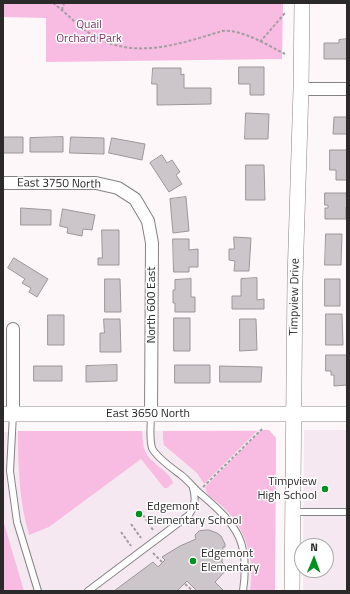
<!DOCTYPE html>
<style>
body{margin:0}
#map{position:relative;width:350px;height:594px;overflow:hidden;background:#fdf7fa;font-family:"Titillium Web",sans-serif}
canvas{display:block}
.frame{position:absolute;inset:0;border:4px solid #2b292a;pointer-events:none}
.north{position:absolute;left:294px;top:538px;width:40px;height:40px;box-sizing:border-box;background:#fff;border:1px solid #aaa9aa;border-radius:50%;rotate:1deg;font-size:11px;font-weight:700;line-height:16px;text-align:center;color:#2b292a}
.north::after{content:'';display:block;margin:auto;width:14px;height:18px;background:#048f21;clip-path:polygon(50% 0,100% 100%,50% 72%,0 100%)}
</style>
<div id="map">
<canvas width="350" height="594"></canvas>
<div class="frame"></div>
<div class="north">N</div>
</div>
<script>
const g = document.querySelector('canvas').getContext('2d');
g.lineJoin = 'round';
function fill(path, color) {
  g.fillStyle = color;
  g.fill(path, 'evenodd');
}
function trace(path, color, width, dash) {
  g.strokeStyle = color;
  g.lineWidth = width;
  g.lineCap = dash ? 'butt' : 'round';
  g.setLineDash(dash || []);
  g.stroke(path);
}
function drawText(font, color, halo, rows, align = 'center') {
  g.font = font + ' "Titillium Web",sans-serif';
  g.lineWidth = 3;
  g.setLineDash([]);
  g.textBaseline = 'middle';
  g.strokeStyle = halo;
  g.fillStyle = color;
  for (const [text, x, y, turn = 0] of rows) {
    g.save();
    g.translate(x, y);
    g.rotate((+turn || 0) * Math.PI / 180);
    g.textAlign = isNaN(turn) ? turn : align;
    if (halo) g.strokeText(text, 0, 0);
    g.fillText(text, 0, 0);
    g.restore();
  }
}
fill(new Path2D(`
 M269,430L276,438L275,591H3V432Z
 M304,430H347V591H303V570H326V546H303Z`), '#f6e8f0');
fill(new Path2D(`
 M3,3H283L282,59L46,62V18L3,17Z
 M262,430H269L276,438L275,591H250C255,562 247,530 225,509C221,504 210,498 207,493C206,491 206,489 205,487Z
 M18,431H142C143,438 142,446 146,453C151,464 171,472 173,483L167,488H164L141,459L49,527L29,535C19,500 18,468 18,431Z
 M163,431H257L204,484L197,473L164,445L163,439Z
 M3,519V520L24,591H3Z`), '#f8bce2');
const building = new Path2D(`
 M347,39V59H324V43H339V40Z
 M239,67H264V95H250V84H239Z
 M153,68H181V75L184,74V88H211V104L157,105V84H152Z
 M246,113L269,114L268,139H245Z
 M347,113V134H333L334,117H347Z
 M3,137H23V153H3Z
 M63,137V152H30V138Z
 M71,137L104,138V154L70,153Z
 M112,138L145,144L142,160L109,153Z
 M330,150H347V180H336V170H330Z
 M162,155L167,163L172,160L180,172L176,175L182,184L169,192L150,163Z
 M246,165H264L265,200H246Z
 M325,193H346L347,207H346V219H325V208H328V205H325Z
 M186,197L189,231L173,233L170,199Z
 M21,208L51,210V225H21Z
 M63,209L95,215L92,230L83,229L82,236L67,233L68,228L60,226Z
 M102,230H119V265H98V258H102Z
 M326,234H342L341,265H325Z
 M234,237L251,238L249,271H234L235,261L229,260V249H234Z
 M173,239H189V250L198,249V267H189V272H174Z
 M14,258L48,279L37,297L29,292L31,288L22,283L25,279L8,268Z
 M257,278V300L264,299V309H232V296H241V279Z
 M105,279H120L121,312H105Z
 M191,279V297H195V312H175V303H173V290H175V280Z
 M325,279H340V306H325Z
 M326,314H342L343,345H326Z
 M48,315H64V345H48Z
 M174,318H190V351H174Z
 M104,319H120L121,352H100V333H104Z
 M240,319H256L257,350L240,351Z
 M326,355H347V385L334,386V375H331V371H326Z
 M117,365V381L86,382V366Z
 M175,365H210V383H175Z
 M34,366H62V381H34Z
 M220,366L262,367L261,382H220Z
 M209,530L217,533L221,536L225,544V547H223L222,562L228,568L215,582L223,590L221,591H197L187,581L177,591H114L153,562L158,567L165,560L162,557L180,546L196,539L195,535L199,531Z`);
fill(building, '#ccc6ca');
trace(building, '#9c9699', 1);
const service = new Path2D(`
 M13,414L10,471L17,522L38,591
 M151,414C151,425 149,437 152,448C156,457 173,469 181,475C189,481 195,490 203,496C238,526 250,543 243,591
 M293,512H347
 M88,591L189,515C195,505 196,499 193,488`);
const minor = new Path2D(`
 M301,89H347
 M3,183H96L118,188L135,199L148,221L152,243L151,414
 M13,329V414`);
const tertiary = new Path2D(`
 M3,414H347
 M292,591L295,279L301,89L302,3`);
trace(service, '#878285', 8);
trace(minor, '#878285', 14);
trace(tertiary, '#878285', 16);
trace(new Path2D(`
 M53,3C67,13 78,27 94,36C135,60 180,44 222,31C242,29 267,45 285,54
 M62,10L64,3
 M260,42L285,13
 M203,487L262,429
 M143,515L153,530
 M131,524L141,538
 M121,532L131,546
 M153,553L162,562
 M185,584L193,591`), '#a29ea0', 2, [3, 2]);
trace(service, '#fff', 6);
trace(minor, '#fff', 12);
trace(tertiary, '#fff', 15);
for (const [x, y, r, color] of [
 [325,489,4,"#048f21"],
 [139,514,4,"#048f21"],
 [193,561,4,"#048f21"]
]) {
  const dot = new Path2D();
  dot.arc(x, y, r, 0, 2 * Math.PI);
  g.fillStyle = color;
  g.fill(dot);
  trace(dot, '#fff', 1.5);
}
drawText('12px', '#7c3567', '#fff', [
 ["Quail",89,25],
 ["Orchard Park",89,39]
]);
drawText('12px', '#2b292a', '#fff', [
 ["East 3750 North",59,184,1],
 ["Timpview Drive",295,297,-89],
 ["North 600 East",152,305,-90],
 ["East 3650 North",148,414]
]);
drawText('12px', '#2b292a', '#fff', [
 ["Timpview",317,482,"right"],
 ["High School",317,496,"right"],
 ["Edgemont",147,507],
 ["Elementary School",147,521],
 ["Edgemont",201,554],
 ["Elementary",201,568]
], 'left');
</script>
